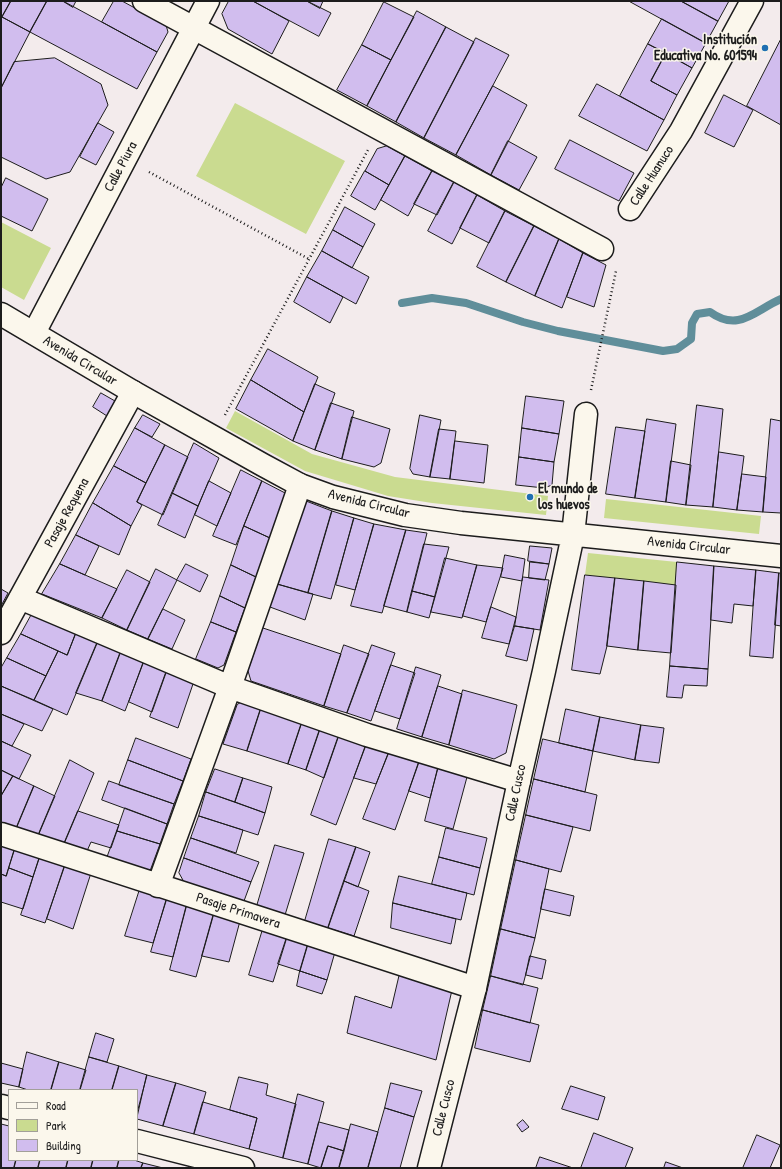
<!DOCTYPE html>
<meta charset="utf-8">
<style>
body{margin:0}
#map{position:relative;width:782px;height:1169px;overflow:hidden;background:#f3ebec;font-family:"Patrick Hand",sans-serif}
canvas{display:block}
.frame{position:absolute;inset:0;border:2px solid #1c1c1c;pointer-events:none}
.legend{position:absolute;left:8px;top:1089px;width:130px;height:72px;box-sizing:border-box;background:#fbf7ec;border:1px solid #a29f99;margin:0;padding:5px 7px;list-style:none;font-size:12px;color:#1c1c1c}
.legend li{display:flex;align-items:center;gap:8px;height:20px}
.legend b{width:20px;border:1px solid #a29f99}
</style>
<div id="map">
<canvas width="782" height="1169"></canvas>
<div class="frame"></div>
<ul class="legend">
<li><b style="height:5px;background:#fbf7ec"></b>Road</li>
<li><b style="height:11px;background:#cadb90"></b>Park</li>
<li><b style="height:11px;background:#d1bdee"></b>Building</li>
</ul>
</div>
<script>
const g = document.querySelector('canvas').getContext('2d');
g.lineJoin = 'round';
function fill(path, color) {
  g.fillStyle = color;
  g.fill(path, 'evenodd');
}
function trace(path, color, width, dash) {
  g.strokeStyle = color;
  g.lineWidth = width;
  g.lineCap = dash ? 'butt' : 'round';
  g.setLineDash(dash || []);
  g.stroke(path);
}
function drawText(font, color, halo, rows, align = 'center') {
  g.font = font + ' "Patrick Hand",sans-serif';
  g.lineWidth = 3;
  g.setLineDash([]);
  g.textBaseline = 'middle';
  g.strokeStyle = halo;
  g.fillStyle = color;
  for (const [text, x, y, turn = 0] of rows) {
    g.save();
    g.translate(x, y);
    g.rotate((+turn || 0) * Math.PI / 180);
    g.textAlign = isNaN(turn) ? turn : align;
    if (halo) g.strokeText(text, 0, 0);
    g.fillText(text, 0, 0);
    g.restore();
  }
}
fill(new Path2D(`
 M235,103L345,161L306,234L196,176Z
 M1,222L51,248L24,300L1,287Z
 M235,411L312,454L395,477L548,496L546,515L432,503L388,496L305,471L226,428Z
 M606,499L761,516L759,534L604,518Z
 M588,553L677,562L676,585L585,575Z`), '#cadb90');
trace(new Path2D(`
 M402,303L432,298L466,303L523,322L558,331L663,351L677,349L691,339L692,323L697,314L710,312C739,333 755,310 781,299`), '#608e9a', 8);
const building = new Path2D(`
 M1,1H11L2,17L1,16Z
 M11,1H47L30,32L2,17Z
 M47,1H63L157,52L137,89L30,32Z
 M63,1H76L73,7Z
 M114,1H122L166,25L168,32L157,52L102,22Z
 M229,1H253L289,21L272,54L228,29L222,14Z
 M253,1H307L331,13L319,36Z
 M307,1H323L320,8Z
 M629,1H681L718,21L706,43Z
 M681,1H729L718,21Z
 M384,2L414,17L391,60L362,45Z
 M417,11L446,27L396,122L367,106Z
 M2,17L30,32L1,88V20Z
 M662,19L706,43L692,68L648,44Z
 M446,27L474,42L424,138L396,122Z
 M476,38L509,55L456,155L424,138Z
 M781,39V125L747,106Z
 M648,44L666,53L651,81L677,95L664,120L620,96Z
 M362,45L391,60L367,106L337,90Z
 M666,53L692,68L677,95L651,81Z
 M55,58L101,84L108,105L70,172L46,179L1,157V88L14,62Z
 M597,84L664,120L647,151L579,116Z
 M493,86L527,105L491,175L456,155Z
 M724,95L753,110L734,147L705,133Z
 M98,123L114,132L96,165L80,157Z
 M570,140L634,173L619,201L555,169Z
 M508,141L537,157L519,190L491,175Z
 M387,146L405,156L389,185L365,171L377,149Z
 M405,156L432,171L408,216L381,200Z
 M365,171L389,185L375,210L351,196Z
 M432,171L454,182L437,215L414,204Z
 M6,178L48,199L32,231L1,216V188Z
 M454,182L477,195L452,244L428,231Z
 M477,195L505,211L489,243L460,228Z
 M345,207L375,224L363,247L333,230Z
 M505,211L534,226L506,282L477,267Z
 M534,226L559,239L535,296L506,282Z
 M333,230L363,247L352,268L322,251Z
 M559,239L583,253L562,308L535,296Z
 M322,251L369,277L356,304L307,277Z
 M583,253L606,265L594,307L567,297Z
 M307,277L343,297L330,323L294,302Z
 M268,349L318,377L304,412L251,380Z
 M251,380L304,412L293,441L236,409Z
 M315,384L335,393L315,450L293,441Z
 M101,393L115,401L107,416L93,407Z
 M526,396L564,401L559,434L522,428Z
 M331,403L354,411L342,459L315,450Z
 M697,405L723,409L713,507L686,505Z
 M143,415L160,424L152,437L135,428Z
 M420,415L441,420L430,477L413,474L410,469Z
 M352,417L390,429L381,463L374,467L342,459Z
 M647,419L676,424L666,502L635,498Z
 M771,419L781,421V513L763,512Z
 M616,427L645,431L635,498L606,494Z
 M135,428L165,445L146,483L114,466Z
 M522,428L559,434L554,462L519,457Z
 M439,429L456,431L450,479L430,477Z
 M455,441L488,445L484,483L450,479Z
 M194,443L219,458L198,506L172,493Z
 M165,445L188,457L163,515L137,502Z
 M719,452L744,456L737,510L713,507Z
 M519,457L554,462L552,485L544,488L516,485Z
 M671,461L691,465L686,505L666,502Z
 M114,466L146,483L137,502L142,505L131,526L93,503Z
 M241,470L262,481L236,545L213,536Z
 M742,474L766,477L763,512L737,510Z
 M209,481L231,493L217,526L195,515Z
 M262,481L287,494L270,538L244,526Z
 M172,493L198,506L185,538L158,525Z
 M306,501L332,511L308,593L277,584Z
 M93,503L131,526L119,555L76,535Z
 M332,511L354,518L331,599L308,593Z
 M354,518L374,524L355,590L336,585Z
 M374,524L406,530L382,613L351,606Z
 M244,526L270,538L256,577L231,565Z
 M406,530L427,533L407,612L384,606Z
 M76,535L99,546L85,575L60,564Z
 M424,544L449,547L435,597L412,591Z
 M530,546L552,548L549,564L528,561Z
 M505,555L525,559L522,581L501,577Z
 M445,558L477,565L462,618L431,612Z
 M530,562L549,564L545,580L529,578Z
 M677,562L714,566L708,669L670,666Z
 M60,564L117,589L102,618L42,594Z
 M186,564L208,575L200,592L177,580Z
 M231,565L256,577L245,608L220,596Z
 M477,565L503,568L486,622L463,616Z
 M714,566L756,570L753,606L734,604L732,623L711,620Z
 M156,569L177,580L148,639L127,630Z
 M127,570L150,582L127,630L102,618Z
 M756,570L779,573L773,658L750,656Z
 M779,573H781V626L775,625Z
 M585,575L615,578L607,646L600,674L572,670Z
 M523,577L549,580L540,630L515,626Z
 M615,578L644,581L638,650L607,646Z
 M644,581L676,585L671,653L638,650Z
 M277,584L313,594L305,620L270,607Z
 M1,589L8,593L1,606Z
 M412,591L435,597L429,618L407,612Z
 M220,596L245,608L236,632L211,622Z
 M491,607L516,617L509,644L482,638Z
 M163,609L185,620L172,649L148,639Z
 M32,614L76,633L67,655L21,634Z
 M211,622L236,632L224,665L218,668L196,659Z
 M515,626L534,629L527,661L506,656Z
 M263,628L341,654L324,706L251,681L248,671Z
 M76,633L98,641L67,715L34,700L58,651L67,655Z
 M21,634L58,651L46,676L7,658Z
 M98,641L121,651L102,701L76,693Z
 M344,645L369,654L347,713L324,706Z
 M372,645L395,653L371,721L347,713Z
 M121,651L144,661L125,711L102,701Z
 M7,658L46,676L34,700L1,686V668Z
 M144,661L167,670L152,712L129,702Z
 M391,665L415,673L400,719L375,711Z
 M670,666L708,669L707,686L684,685L682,698L667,697Z
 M416,667L441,675L422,737L397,729Z
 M167,670L194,681L178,728L150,717Z
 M1,686L53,709L42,731L1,714Z
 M438,686L462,694L449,745L422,737Z
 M463,690L517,705L506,753L494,759L449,745Z
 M243,701L261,708L247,751L223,744L237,705Z
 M261,708L302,722L288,764L247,751Z
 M566,709L600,717L593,751L559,743Z
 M1,714L24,724L12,746L1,741Z
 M600,717L641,725L635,760L593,751Z
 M302,722L320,729L306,770L288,764Z
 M641,725L664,728L659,763L635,760Z
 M320,729L339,735L324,778L306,770Z
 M339,735L366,745L336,825L311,815Z
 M136,738L191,759L183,781L128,760Z
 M543,739L593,751L585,792L534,779Z
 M1,741L31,755L19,779L1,770Z
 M366,745L389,752L376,784L354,778Z
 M389,752L419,762L395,830L363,819Z
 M70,760L94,773L64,844L38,836Z
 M128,760L183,781L174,804L119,785Z
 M419,762L438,768L430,798L409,791Z
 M438,768L467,777L453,829L425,821Z
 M215,769L243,778L235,802L206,792Z
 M1,770L13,776L1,796Z
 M13,776L34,786L16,829L1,824V796Z
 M243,778L272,787L265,813L235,802Z
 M534,779L597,795L590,831L526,815Z
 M109,781L174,804L167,824L102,800Z
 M34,786L55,796L38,836L16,829Z
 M206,792L265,813L258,835L199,816Z
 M125,808L167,824L160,844L117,831Z
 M78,811L119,825L111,848L91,842L87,851L64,844Z
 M526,815L573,827L561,872L516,860Z
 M199,816L243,830L236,853L191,838Z
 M446,828L487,838L480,868L439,857Z
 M117,831L160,844L150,871L107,858Z
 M191,838L259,862L251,882L184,858Z
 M329,839L356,847L328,928L305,921Z
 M1,844L15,848L6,876L1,874Z
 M275,845L304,853L285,915L257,906Z
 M356,847L370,852L358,887L344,881Z
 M15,848L40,856L33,877L9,868Z
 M40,856L65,865L45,923L21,915Z
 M439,857L480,868L474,895L432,884Z
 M184,858L251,882L244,901L184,882L179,873Z
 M516,860L549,869L535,938L501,929Z
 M65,865L91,873L73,929L47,919Z
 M9,868L33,877L23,909L1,902V874L6,876Z
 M399,876L467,893L461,920L393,903Z
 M344,881L369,891L354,936L328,928Z
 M140,889L167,898L153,943L125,936Z
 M545,889L574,896L570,916L541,909Z
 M167,898L187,904L173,957L151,952Z
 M393,903L456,919L451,944L391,928Z
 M187,904L214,913L196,977L170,970Z
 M214,913L240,921L229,962L202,956Z
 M263,929L287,937L273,982L249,975Z
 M501,929L535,938L523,985L491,976Z
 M287,937L308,944L300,971L278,964Z
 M308,944L335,952L327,980L300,971Z
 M530,956L546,960L542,979L526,975Z
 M300,971L327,980L322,994L297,986Z
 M400,973L452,990L436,1060L347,1033L355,996L391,1008Z
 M491,976L538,988L530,1023L483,1010Z
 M483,1010L539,1025L530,1062L475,1048Z
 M96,1033L114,1039L107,1062L89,1057Z
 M27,1052L59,1062L51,1090H28L19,1087Z
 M89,1057L119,1066L112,1090H80Z
 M59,1062L86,1070L80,1090H51Z
 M1,1063L23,1069L19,1087L1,1083Z
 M119,1066L147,1075L137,1113V1090H112Z
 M147,1075L176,1083L163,1126L137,1119Z
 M239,1077L268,1084L266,1095L296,1104L283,1158L249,1149L257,1118L230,1110Z
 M176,1083L206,1092L194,1134L163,1126Z
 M391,1083L422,1091L414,1117L385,1108Z
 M571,1086L605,1097L598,1120L562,1109Z
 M298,1094L324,1102L308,1164L283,1158Z
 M203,1102L257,1118L249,1149L194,1134Z
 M385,1108L414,1117L400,1168H368Z
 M523,1120L529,1127L522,1132L517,1125Z
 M319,1122L349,1130L344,1151L328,1146L321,1168L308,1164Z
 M1,1124L9,1126V1160H16L14,1168H1Z
 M351,1124L378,1132L368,1168H339Z
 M594,1133L633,1148L625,1168H581Z
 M757,1135L780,1145L770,1168H743Z
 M328,1146L344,1151L339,1168H321Z
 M540,1157L573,1168H536Z
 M16,1160H40L38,1168H14Z
 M40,1160H68L66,1168H38Z
 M68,1160H93L91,1168H66Z
 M93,1160H119L117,1168H91Z
 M119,1160H134L143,1163L141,1168H117Z
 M666,1162L683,1168H664Z
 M143,1163L163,1168H141Z`);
fill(building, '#d1bdee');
trace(building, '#1c1c1c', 1);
const street = new Path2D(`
 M144,1L602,249
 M630,209L681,131L752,1
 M34,333L208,1
 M20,598L230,687L367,735L519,781
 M1,633L133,392
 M1,834L475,988
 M158,886L230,687L300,485`);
const secondary = new Path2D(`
 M1,314L133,392L263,465L300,485L333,497L405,515L461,523L781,556
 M1,1106L9,1108
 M137,1141L243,1168
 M429,1168L475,988L519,781L544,671L573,535L586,414`);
trace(street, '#1c1c1c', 25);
trace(secondary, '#1c1c1c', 25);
trace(new Path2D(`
 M149,172L309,259
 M591,390L616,271
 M225,415L368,150`), '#1c1c1c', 2.5, [1, 3]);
trace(street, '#fbf7ec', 22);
trace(secondary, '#fbf7ec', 22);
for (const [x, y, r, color] of [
 [765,48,4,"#1f6fb2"],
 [530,497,4,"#1f6fb2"]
]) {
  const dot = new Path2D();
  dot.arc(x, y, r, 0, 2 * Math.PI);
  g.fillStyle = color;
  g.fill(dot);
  trace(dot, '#fbf7ec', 1.5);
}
drawText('bold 14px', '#1c1c1c', '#fbf7ec', [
 ["Institución",757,40],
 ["Educativa No. 601594",757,56],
 ["El mundo de",538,489,"left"],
 ["los huevos",538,505,"left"]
], 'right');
drawText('14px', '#1c1c1c', '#fbf7ec', [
 ["Calle Piura",121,167,-62],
 ["Calle Huanuco",652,176,-57],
 ["Avenida Circular",80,361,31],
 ["Avenida Circular",369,504,14],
 ["Pasaje Requena",67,513,-61],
 ["Avenida Circular",689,546,6],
 ["Calle Cusco",516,793,-78],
 ["Pasaje Primavera",238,911,18],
 ["Calle Cusco",444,1108,-76]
]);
</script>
